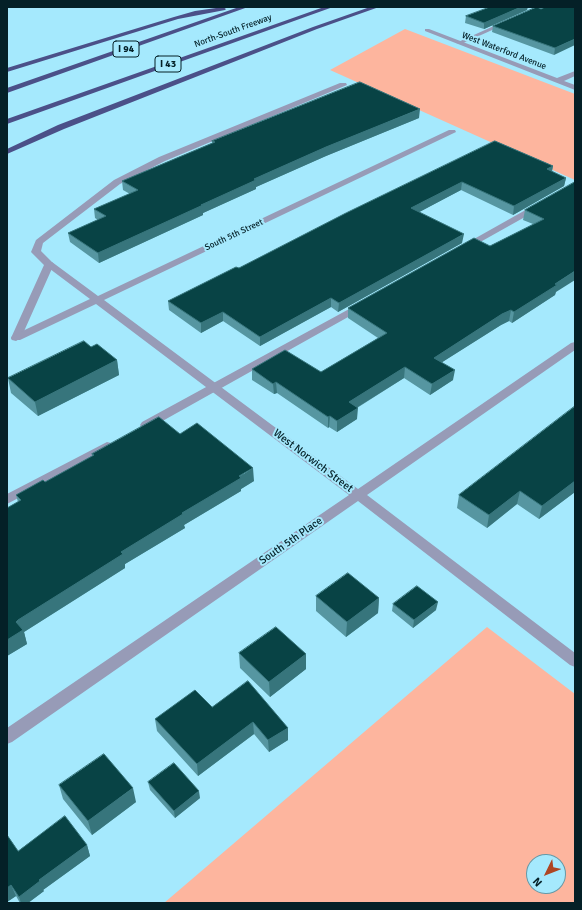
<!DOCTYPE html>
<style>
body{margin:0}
#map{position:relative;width:582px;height:910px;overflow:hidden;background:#a5e9fd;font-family:Signika,sans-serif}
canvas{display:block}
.frame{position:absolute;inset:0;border:8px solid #042027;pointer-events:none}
.north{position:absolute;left:526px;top:854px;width:40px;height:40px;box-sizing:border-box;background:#a5e9fd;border:1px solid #6599a7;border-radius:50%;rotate:227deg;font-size:11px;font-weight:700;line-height:16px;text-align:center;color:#042027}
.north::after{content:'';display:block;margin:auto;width:14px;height:18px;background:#ae4623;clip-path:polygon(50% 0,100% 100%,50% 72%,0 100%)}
</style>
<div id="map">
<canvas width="582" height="910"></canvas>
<div class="frame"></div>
<div class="north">N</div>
</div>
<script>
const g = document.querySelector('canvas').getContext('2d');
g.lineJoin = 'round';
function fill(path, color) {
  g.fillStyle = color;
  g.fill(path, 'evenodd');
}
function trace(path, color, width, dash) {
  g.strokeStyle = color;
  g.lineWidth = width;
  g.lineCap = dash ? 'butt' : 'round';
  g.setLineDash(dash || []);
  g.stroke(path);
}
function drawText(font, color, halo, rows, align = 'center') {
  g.font = font + ' Signika,sans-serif';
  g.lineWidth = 4;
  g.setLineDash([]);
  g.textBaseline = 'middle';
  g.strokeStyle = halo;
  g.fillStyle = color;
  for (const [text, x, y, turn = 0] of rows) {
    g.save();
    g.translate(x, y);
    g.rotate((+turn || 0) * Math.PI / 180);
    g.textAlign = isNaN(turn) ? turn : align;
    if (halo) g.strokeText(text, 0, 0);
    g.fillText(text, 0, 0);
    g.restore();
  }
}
fill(new Path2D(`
 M405,29L575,94V180L330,70Z
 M487,627L575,694V903H164ZM534,862H558V886H534Z`), '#fdb59e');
fill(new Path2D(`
 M505,21L510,22L461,44L456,43Z
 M340,83H346L347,85L165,161L120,184L43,243L41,251L54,264L21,338L16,341L12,340L11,338L44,265L31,252L36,240L114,180L159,157Z
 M538,203L541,204L542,206L541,208L466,250L463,251L458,248Z
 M362,302L366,303L367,305L366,307L150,428H142L140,425L142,422Z
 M107,442L111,443L113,446L111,449L7,504V494Z`), '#979bb7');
fill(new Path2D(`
 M425,29H429L557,78L575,71V76L564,81L575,85V90L425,31Z
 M449,130H455L456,132L104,300L358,489L571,343L575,342V350L367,495L575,653V667L570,665L358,501L12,742L7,744V728L349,495L96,304L20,340H12L11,338L12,336L90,299L46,266L44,264L46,262H52L98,296Z`), '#979bb7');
fill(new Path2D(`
 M223,7L226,9L225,10L178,19L7,72V68L174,17L195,11Z
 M239,7H248L7,93V88Z
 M324,7H333L7,124V119Z
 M370,7H379L317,29L64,129L7,154V149L58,125L313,27Z`), '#4b5088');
fill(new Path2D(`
 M575,7L554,55L492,32L493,26L541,9Z
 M527,10L484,29L465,23L466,16Z
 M419,118L326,156L256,187V189L203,213V215L99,263L70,242L68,233L98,220L95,218L94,209L130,194L123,190L122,181L212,143V141Z
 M495,141L553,166L552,172L566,178L564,186L513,215L461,190L419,212L462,243L338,312L331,307L260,346L223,321L201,333L169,310L168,301L239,268Z
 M575,182L555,295L512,323L509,321L501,325L442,362L453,380L430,395L404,378L357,408V419L337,432L329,427L328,428L277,393L274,394L252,380V369L321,372L378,338L348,318V308L490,246L533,224L523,220L525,210Z
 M91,347L117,360L119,375L38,416L11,393L8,378Z
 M575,408V492L539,519L517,504L487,528L457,508L459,495Z
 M180,434L254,481L241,489V491L184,525L185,528L125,564V568L24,632L27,644L7,656V508L18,502L16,495L45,482L93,456L92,454Z
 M316,596L379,598L378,613L346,637L316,611Z
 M393,604L436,610L413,628L392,611Z
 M239,653L306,654V669L270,697L240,668Z
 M212,707L288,728V740L269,752L254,734L198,776L157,731L155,719Z
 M148,782L200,798L175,818L150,790Z
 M59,785L136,802L92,835L63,799Z
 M7,835L18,851L87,845L90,856L43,890L44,891L28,903H20L16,896L7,902Z`), '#5696a1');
fill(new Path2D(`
 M521,7H528L527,10L484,29V23Z
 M575,39V45L554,55L555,48Z
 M420,109L419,118L326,156L256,187V189L203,213V215L99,263L98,253L201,205L254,179L326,147Z
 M553,166L551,174L547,169Z
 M566,178L564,186L513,215L514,206Z
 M462,182L461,190L410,217L411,208Z
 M464,234L462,243L338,312L339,303Z
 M575,271V280L556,292L555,295L512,323L514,312L555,284Z
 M331,298V307L260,346V337Z
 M511,310L509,321L501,325L433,368L434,358L502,314Z
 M223,312V321L201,333V323Z
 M117,360L119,375L38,416L35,402Z
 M405,367L404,378L348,413L349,402Z
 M455,370L453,380L430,395L432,384Z
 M276,382L277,393L274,394L273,384Z
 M358,408L357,419L337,432V421Z
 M330,416L329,427L328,428V417Z
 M253,468L254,481L241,489V491L184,525L185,528L125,564V568L24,632L27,644L7,656V640L18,620L121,552Z
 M575,481V492L539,519L542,506Z
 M520,491L517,504L487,528L489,515Z
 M379,598L378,613L346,637L347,622Z
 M438,602L436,610L413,628L414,620Z
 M306,654V669L270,697L269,682Z
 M253,722L254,734L198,776L197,764Z
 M288,728V740L269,752L268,740Z
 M133,788L136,802L92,835L88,821Z
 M199,791L200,798L175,818L174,811Z
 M87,845L90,856L43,890L44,891L28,903H21L19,897L39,880Z
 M11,885L16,896L7,902V888Z`), '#37757c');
const building = new Path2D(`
 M490,7H521L484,23L466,16Z
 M537,7L541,9L545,7H575V39L555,48L493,26Z
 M360,82L420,109L326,147L254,179L256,180L201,205H203L98,253L68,233L106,216L94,209L138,190L122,181L215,142L212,141Z
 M495,141L553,166L547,169L566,178L514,206L462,182L411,208L464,234L339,303L331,298L260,337L223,312L201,323L168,301L236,267L239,268L346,213Z
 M575,182V271L555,284L557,285L514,312L511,310L502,314L434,358L455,370L432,384L405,367L349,402L358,408L337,421L330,416L328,417L276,382L273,384L252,369L285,350L321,372L387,333L348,308L474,238L490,246L544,219L525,210Z
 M84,341L91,347L97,344L117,360L35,402L8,378Z
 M574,407L575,408V481L542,506L520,491L489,515L459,495Z
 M159,417L180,434L197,423L253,468L239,476L241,478L182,513L183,514L121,552L123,554L18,620L16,622L23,630L7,640V508L21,500L16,495L43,480L45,482L94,455L92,454Z
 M348,573L379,598L347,622L316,596Z
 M417,586L438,602L414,620L393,604Z
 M276,627L306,654L269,682L239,653Z
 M248,681L288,728L268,740L253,722L197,764L155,719L195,690L212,707Z
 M104,754L133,788L88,821L59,785Z
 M174,763L199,791L174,811L148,782Z
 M65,816L87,845L39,880L40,881L19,897L11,885L7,888V835L18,851Z`);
fill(building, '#084345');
trace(building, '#37757c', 1);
drawText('9px', '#042027', '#a5e9fd', [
 ["North-South Freeway",233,31,-20],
 ["West Waterford Avenue",504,51,21],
 ["South 5th Street",234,235,-25]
]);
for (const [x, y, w] of [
 [126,49,26],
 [168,64,26]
]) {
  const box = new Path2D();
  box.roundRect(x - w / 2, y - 8, w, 16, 3);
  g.fillStyle = '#a5e9fd';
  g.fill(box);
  trace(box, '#042027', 1);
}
drawText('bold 10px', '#042027', null, [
 ["I 94",126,49],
 ["I 43",168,64]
]);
drawText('11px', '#042027', '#a5e9fd', [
 ["West Norwich Street",313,461,37],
 ["South 5th Place",291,541,-35]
]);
</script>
